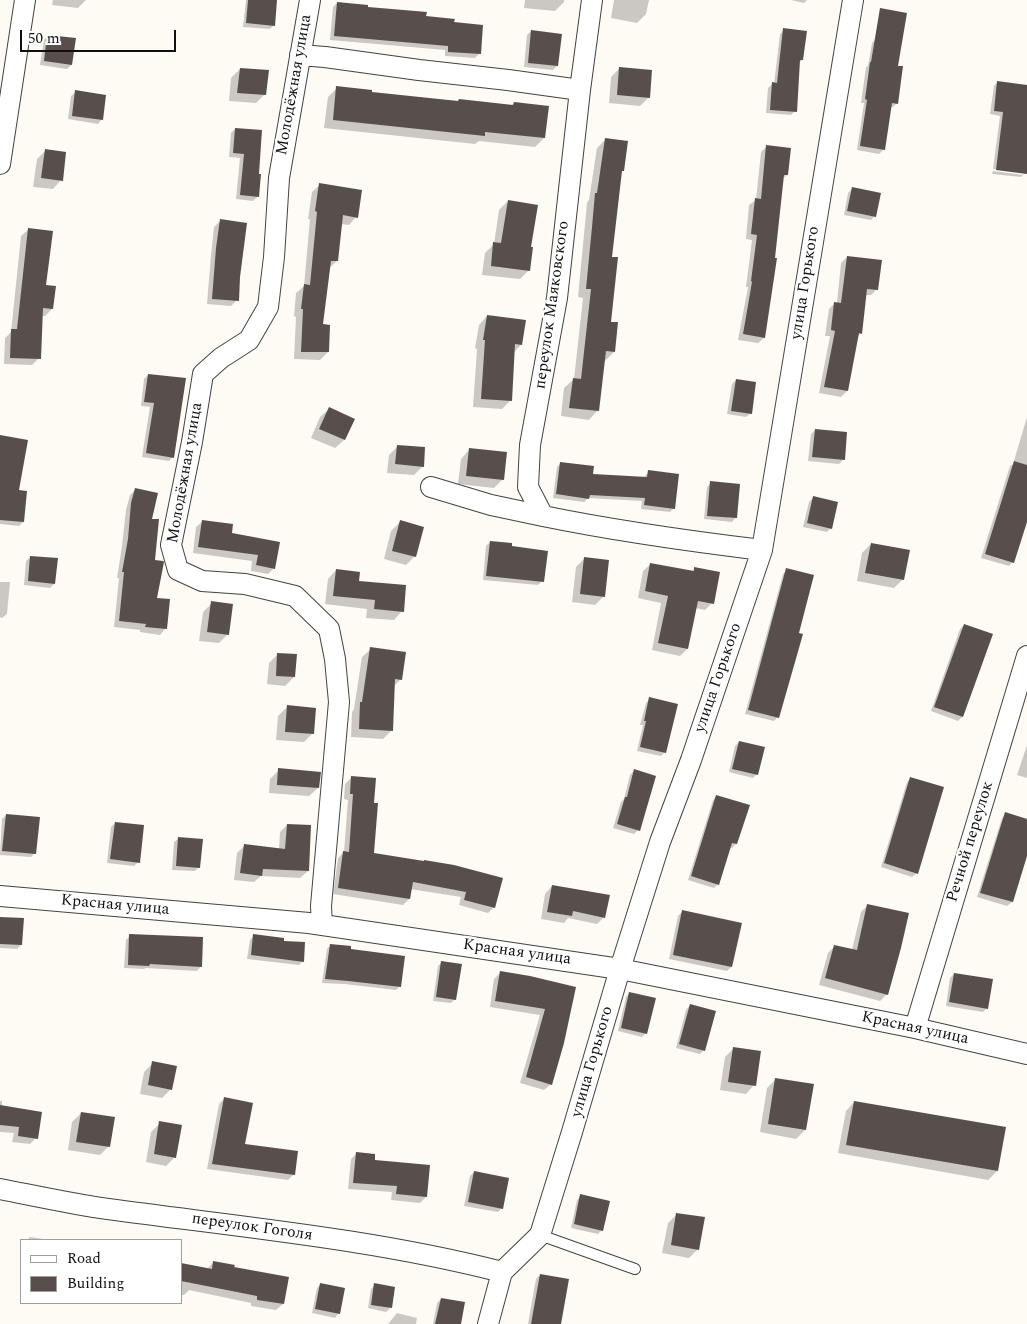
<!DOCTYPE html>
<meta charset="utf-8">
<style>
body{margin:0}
#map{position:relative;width:1027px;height:1324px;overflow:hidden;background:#fefaf4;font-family:Spectral,serif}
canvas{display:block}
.legend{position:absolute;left:20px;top:1239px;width:162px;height:65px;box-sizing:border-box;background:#fff;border:1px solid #9f9f9f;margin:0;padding:6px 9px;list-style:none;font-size:15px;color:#101010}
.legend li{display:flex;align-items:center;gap:10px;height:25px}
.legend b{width:25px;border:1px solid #9f9f9f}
.scale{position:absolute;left:20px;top:30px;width:156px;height:22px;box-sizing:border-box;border:2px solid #101010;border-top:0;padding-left:6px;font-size:15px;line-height:18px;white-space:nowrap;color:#101010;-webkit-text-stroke:4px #fff;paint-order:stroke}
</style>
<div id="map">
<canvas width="1027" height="1324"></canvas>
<ul class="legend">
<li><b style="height:6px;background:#fff"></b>Road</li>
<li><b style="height:14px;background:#584f4d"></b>Building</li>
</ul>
<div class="scale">50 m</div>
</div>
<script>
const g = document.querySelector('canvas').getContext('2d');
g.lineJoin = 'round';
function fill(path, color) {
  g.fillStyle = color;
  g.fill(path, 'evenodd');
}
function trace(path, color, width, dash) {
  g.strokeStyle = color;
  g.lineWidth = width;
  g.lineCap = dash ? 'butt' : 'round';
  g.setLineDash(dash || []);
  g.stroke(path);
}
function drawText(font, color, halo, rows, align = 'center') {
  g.font = font + ' Spectral,serif';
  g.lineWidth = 5;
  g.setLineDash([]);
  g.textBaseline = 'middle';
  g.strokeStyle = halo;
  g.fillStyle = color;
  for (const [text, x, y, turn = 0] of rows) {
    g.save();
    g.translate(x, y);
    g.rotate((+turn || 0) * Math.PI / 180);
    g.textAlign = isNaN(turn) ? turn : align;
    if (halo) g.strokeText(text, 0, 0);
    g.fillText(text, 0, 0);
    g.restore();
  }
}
fill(new Path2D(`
 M53,0H86L78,8L52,5Z
 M246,0H276L274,25L270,29L243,27Z
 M525,0H564V2L555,11L524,8Z
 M614,0H649L646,14L637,23L611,18Z
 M791,0H807L804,3Z
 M337,3L453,23L479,54L475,58L445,56V50L330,40L333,7Z
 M784,30L802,60L799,63L795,111L791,115L766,113L768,88L772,84H774L780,34Z
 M531,31L557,66L553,70L524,67L527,35Z
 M48,36L71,65L67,69L40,65L44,40Z
 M876,39L896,67L897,103L893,107H890L884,149L879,154L857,150L864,103H861L866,67L868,66L872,43Z
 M620,68L649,97L640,106L609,103L611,77Z
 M240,69L265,94L256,103L229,101L231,78Z
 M998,82L1027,86V159L1025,173L1021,177L992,174L993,171L1024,175V172L993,169L1000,116L990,114L994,86Z
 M337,88L370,93L511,106L514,103L544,138L535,147L479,141L475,144L324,128L328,97Z
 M76,92L102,119L98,124L68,119L71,96Z
 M235,129L260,175L257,197L253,201L236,199L240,158L229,157L231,133Z
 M606,139L623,170L620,173L611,258L610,323L614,352L605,361L604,360L597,411L589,420L561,416L564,388L574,379L583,298L578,297L587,203L589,200L597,148Z
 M767,146L787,175L782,179L764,338L758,343L738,340L748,287H746L752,240L746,239L749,205L756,200L761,152Z
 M46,150L61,180L53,189L33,187L37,159Z
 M320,185L356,217L349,225L340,224L337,261L329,268L322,325L328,352L320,360L294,359L296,317L294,316L296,293L304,286L310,219H308L312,192Z
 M852,189L875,216L871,220L844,215L848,193Z
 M508,201L530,248L529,270L520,279L482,275L485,253L494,244L499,210Z
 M221,220L237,300L231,306L207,304L211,255L214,227Z
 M29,229L52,309L45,316H41L39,358L32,365L4,364L5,338L11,332L21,236Z
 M847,257L877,289L871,295H865L861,333L857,337L847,391L841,397L819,393L830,336H825L829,309L835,303H837L841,263Z
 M487,316L521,345L514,352L511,400L502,409L473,407L477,349L475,348L479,325Z
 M148,375L173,457L169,461L142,457L150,407L141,406L144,379Z
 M736,380L751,413L746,417L727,414L732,384Z
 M329,409L353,419L344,440L335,448L311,438L320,417Z
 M1027,417V518L1013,562L1009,566L981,558L1010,466L1013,464Z
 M815,430L843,460L839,464L808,461L811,434Z
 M0,439L17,491L23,522L19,526L0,524Z
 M397,447L423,466L414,475L387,473L389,455Z
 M469,450L503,479L494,488L458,484L461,459Z
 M561,463L591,475L644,478L645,476L649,472L674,508L670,512L641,509L642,501L588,498L584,502L553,498L557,467Z
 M711,483L736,517L732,522L704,519L707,487Z
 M136,489L150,520L156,599L165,629L160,635L140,632V630L114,627L119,578H117L122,546L126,510L130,495Z
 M813,498L831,528L827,532L803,527L809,502Z
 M202,522L231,534L279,543L274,568L268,574L251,571L252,561L193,553L196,527Z
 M400,522L415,556L406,565L384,559L391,531Z
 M490,542L511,548L542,581L538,585L483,580L486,546Z
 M871,544L903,579L894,588L857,581L862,553Z
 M31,557L54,584L50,588L24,585L26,561Z
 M584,559L604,596L595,605L572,602L576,567Z
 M651,564L691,572L695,568L712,603L705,610L695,608L687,649L680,656L652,650L661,603L638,598L643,571Z
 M336,570L358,582L402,611L394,620L366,618L367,609L325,604L328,579Z
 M787,570L778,717L774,721L745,714L783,574Z
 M0,582H10L7,614L2,618L0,617Z
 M212,603L228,634L219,643L199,641L203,612Z
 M964,625L962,717L958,721L931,711L960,629Z
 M371,649L401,679L394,686L392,730L383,739L351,737L352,712L354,709L362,657Z
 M278,654L294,677L285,686L267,684L269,663Z
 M650,699L665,752L661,756L637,751L643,725H640L646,703Z
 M287,707L313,733L304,742L276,740L278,716Z
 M739,742L757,774L753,778L729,772L735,746Z
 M1027,745V778L1017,775Z
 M279,770L318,788L309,796L269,793L270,779Z
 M634,771L638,830L634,834L613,828L621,802L624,799L630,775Z
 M351,778L373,854L423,863L494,907L488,913L459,905L461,897L410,889L409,899L403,905L333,894L338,858L344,852L348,800L344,799L345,784Z
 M911,778L917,873L912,877L881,867L907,782Z
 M717,796L736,844L732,848L730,847L718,884L714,888L688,880L713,800Z
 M1006,814L1027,820V852L1012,902L1007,906L977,897L1002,818Z
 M6,815L35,853L31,857L0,855L2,819Z
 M115,823L138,862L134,866L107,863L111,827Z
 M287,825L308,871L300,878L261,876L254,882L234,880L237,853L244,846L279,849L280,832Z
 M179,838L199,867L195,871L172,870L174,842Z
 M552,886L604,917L597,924L568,918L564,923L541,919L545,894Z
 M868,905L887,994L880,1001L819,985L828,953L835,946L852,950L861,912Z
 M682,912L731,967L727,971L669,959L678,916Z
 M0,918L21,945L17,949L0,948Z
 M130,936L201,966L197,971L146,968L144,969L124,968L126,940Z
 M254,936L283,942L303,961L299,965L247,959L250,940Z
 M331,945L349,950L400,986L396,990L344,984L322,983L327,949Z
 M442,962L455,999L451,1003L433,1001L438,966Z
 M501,972L575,988L551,1084L544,1090L520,1083L540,1015L490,1007L494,979Z
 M954,974L987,1008L983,1012L946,1006L950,978Z
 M630,993L646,1033L642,1037L618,1031L626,997Z
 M690,1005L704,1050L700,1054L676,1048L686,1010Z
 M734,1048L754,1085L746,1094L720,1090L725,1057Z
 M153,1063L171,1089L162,1098L140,1094L144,1072Z
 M776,1079L812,1085L805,1130L796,1139L760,1132L767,1088Z
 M224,1099L243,1145L294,1174L288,1180L207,1169L219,1104Z
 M0,1101H2V1107L36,1138L30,1144L12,1142L14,1133L0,1132Z
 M854,1102L997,1171L988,1180L838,1153L846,1111Z
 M81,1113L109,1146L100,1155L68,1150L72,1122Z
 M160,1123L175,1157L166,1166L146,1162L151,1132Z
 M357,1153L373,1161L426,1197L420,1203L391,1200L392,1192L348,1189L351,1159Z
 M474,1172L502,1208L498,1212L464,1206L470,1176Z
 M581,1196L602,1230L598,1234L571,1228L577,1200Z
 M677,1214L698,1249L689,1258L662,1253L668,1223Z
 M30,1237L50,1240H27Z
 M214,1262L233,1268L283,1304L276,1310L251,1306V1303L189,1290L184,1295H181V1265L207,1269Z
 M540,1275L545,1324H528L536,1279Z
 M321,1284L339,1313L335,1318L312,1313L317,1288Z
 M375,1285L390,1308L386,1312L368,1308L371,1289Z
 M441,1299L460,1324H433L437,1303Z
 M397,1313L417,1318L416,1324H388Z`), '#0003');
fill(new Path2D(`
 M248,0H277L275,26L246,23Z
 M337,2L368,5V7L427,12L426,16L455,19L454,22L483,25L481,54L448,52V46L334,36Z
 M880,8L907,13L898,66H903L898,104L892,103L885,150L860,146L867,100L865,99L870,62H871Z
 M783,28L807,31L803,60H800L797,112L770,110L772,82L777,83Z
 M531,30L562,34L558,66L528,63Z
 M47,35L76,38L72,65L44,61Z
 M619,67L652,70L650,98L617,95Z
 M240,68L269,70L266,95L237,93Z
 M997,81L1027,85V174L996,170L1003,112L994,111Z
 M336,86L372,90V92L458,101L459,99L513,105L514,102L549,106L545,138L485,132V136L333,120Z
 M75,90L106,95L103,120L72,116Z
 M235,128L262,130L259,174H261L259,197L240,195L244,154L233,153Z
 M605,138L628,141L624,171H622L612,257H618L611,322H618L615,352L606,351L599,411L569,408L573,378L581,379L591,289H586L592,227L595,193H597Z
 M766,145L791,148L788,175H784L775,258H777L765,338L743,334L752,282L751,281L757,235L751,234L755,198L761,199Z
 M45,149L66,152L63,181L41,178Z
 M319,183L362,190L358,218L343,215L338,261H331L323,324L330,325L329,352H301L303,309H301L304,284L310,285L317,212L315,211Z
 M852,187L881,193L876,217L847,211Z
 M508,200L538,205L531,247H533L530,271L491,266L493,242L501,243Z
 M220,219L247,223L240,277L239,301L212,299L216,248Z
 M28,228L53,231L46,285L56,286L53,309L43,308L41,359L10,358L11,329H17Z
 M847,256L882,260L878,290L867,289L862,334L859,333L848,391L824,387L835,331L831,330L834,302L841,303Z
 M487,315L526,320L522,345L515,344L512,401L481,399L485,340H483Z
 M148,374L186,378L174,458L146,453L154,403L144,402Z
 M736,379L756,382L752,414L731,411Z
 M329,407L355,419L345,440L319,429Z
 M815,429L847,432L845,460L812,457Z
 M0,435L28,440L19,490L27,491L24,522L0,520Z
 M397,445L425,447L424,467L395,464Z
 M469,448L507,452L504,480L466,476Z
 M1014,461L1027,465V522L1014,563L985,554Z
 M560,462L594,466L593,474L647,477L648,470L679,474L675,509L644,505L645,498L590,495L589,499L556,494Z
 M710,481L740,484L737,518L707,516Z
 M135,488L158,493L152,519H159L155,560L163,561L164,562L157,598L170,599L167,629L145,627L146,624L119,621L124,572H122L128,539L131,503Z
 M813,496L838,502L832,529L807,523Z
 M202,520L233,524L232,533L280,542L275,569L256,565L258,555L198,547Z
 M400,520L424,527L416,557L392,551Z
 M490,541L512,543V546L548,551L544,582L486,576Z
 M871,543L910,550L904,580L865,573Z
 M30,556L58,558L55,584L28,581Z
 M584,557L609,560L605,597L580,594Z
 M650,563L694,571V567L720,572L714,604L698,601L688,649L658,643L668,596L645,591Z
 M786,568L814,575L799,633L803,634L779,718L748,710Z
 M336,569L360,572L359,581L406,585L404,612L374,609L375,600L333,596Z
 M211,601L233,604L229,635L207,632Z
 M964,624L993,634L963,717L934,707Z
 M370,647L406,652L402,680L395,679L393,731L359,729L360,702H362Z
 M277,653L297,654L295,677L276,676Z
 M649,697L678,704L666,753L640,747L646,721H644Z
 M287,705L316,708L314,734L285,732Z
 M739,741L765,747L758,775L732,769Z
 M278,768L321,772L319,788L277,785Z
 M634,769L656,776L640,831L617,824L625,797H627Z
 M351,776L376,778L374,803H378L374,853L424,861V860L454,865L503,878L495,908L464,900L466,892L413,882L410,899L338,888L343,851L349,852L353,794H350Z
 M910,777L944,787L918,874L884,863Z
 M716,795L750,805L737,844L732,843L719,885L691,876Z
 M1005,812L1027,819V856L1013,902L980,893Z
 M6,814L40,817L36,854L2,851Z
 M115,822L144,825L140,863L110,859Z
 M287,824L311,825L309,871L263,869L262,876L240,873L244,844L285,849Z
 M178,837L203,839L200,868L176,866Z
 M552,885L610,895L605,918L573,911L572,916L547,912Z
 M867,904L909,913L901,948L888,995L825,978L834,945L857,950Z
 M682,910L742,923L732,967L673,955Z
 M0,917L24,918L22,945L0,944Z
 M129,934L203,937L202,967L150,964L149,966L128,965Z
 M253,934L284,938V941L305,942L304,962L251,955Z
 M330,944L351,946V949L405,956L401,987L348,981L325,979Z
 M441,961L462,964L456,1000L436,997Z
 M500,971L530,976L576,987L564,1043L552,1085L526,1077L545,1009L495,1001Z
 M954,973L993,979L988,1009L949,1002Z
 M629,992L656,998L647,1034L621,1028Z
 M690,1004L716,1011L705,1051L679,1044Z
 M733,1047L761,1051L756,1086L728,1082Z
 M152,1061L177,1066L172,1090L148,1085Z
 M775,1078L814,1084L806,1130L768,1124Z
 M224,1097L253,1103L245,1144L298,1151L295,1175L212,1164Z
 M854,1101L1006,1127L998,1171L846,1145Z
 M0,1105L42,1112L38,1139L18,1136L19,1127L0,1125Z
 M81,1112L115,1117L110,1147L76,1142Z
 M159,1121L182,1125L176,1158L154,1154Z
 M356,1152L375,1154V1160L430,1165L427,1197L396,1194L397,1186L353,1183Z
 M474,1171L509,1178L503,1209L468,1202Z
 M580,1194L610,1201L603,1231L574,1224Z
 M676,1213L705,1217L699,1250L671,1245Z
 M213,1261L235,1265L234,1267L289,1277L284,1304L257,1300V1296L181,1281V1263L212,1269Z
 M540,1274L569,1279L561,1324H531Z
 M320,1283L345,1288L340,1314L315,1309Z
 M374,1283L395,1287L392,1308L371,1305Z
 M441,1298L465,1302L461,1324H435Z`), '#584f4d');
const service = new Path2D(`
 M540,1235L635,1269`);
const minor = new Path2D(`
 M310,0L279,178L274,257L268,307L249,340L221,358L203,374L192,442L171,545L178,570L202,581L245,584L295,596L329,629L335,659L339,702L321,906L322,925
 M592,0L580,90L557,298L530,445L528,487L543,516C616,531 688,541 762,550
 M300,55L325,57L419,70L508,80L580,90
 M0,164L25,0
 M431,487L491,505L543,516
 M0,896L309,923L620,969L915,1028L1027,1054
 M915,1028L1027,656
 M0,1189C36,1196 72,1204 108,1209C240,1227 373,1239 502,1272
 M488,1324L502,1272L540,1235L572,1132L620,969L660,842L691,760L762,550L853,0`);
trace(service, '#434343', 12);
trace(minor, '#434343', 22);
trace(service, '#fff', 10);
trace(minor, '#fff', 20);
drawText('16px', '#101010', '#fff', [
 ["Молодёжная улица",295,85,-80],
 ["улица Горького",806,283,-81],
 ["переулок Маяковского",553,305,-82],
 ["Молодёжная улица",186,473,-80],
 ["улица Горького",719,678,-71],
 ["Речной переулок",971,842,-73],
 ["Красная улица",115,906,5],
 ["Красная улица",517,953,8],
 ["Красная улица",915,1029,12],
 ["улица Горького",593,1062,-74],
 ["переулок Гоголя",252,1228,8]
]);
</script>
